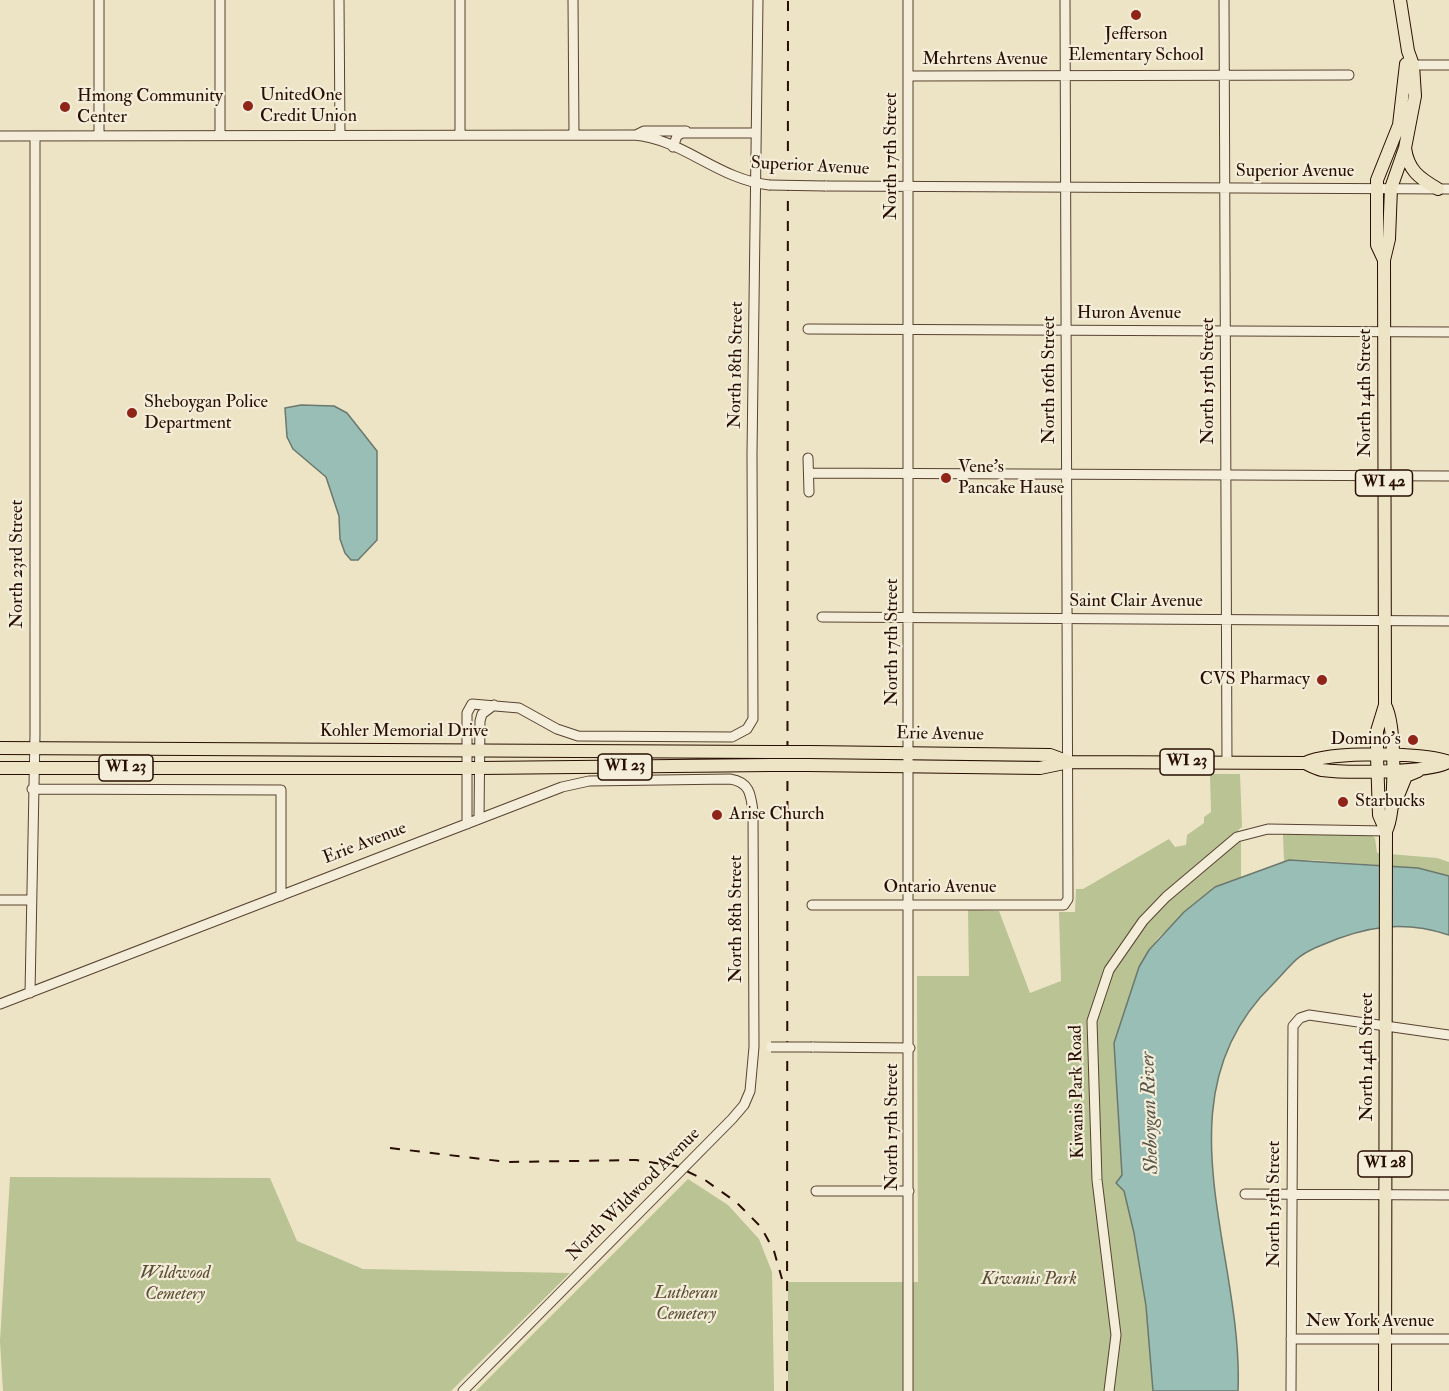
<!DOCTYPE html>
<style>
body{margin:0}
canvas{display:block;background:#ede3c5}
</style>
<canvas width="1449" height="1391"></canvas>
<script>
const g = document.querySelector('canvas').getContext('2d');
g.lineJoin = 'round';
function fill(path, color) {
  g.fillStyle = color;
  g.fill(path, 'evenodd');
}
function trace(path, color, width, dash) {
  g.strokeStyle = color;
  g.lineWidth = width;
  g.lineCap = dash ? 'butt' : 'round';
  g.setLineDash(dash || []);
  g.stroke(path);
}
function drawText(font, color, halo, rows, align = 'center') {
  g.font = font + ' "IM FELL Double Pica",serif';
  g.lineWidth = 4.5;
  g.setLineDash([]);
  g.textBaseline = 'middle';
  g.strokeStyle = halo;
  g.fillStyle = color;
  for (const [text, x, y, turn = 0] of rows) {
    g.save();
    g.translate(x, y);
    g.rotate((+turn || 0) * Math.PI / 180);
    g.textAlign = isNaN(turn) ? turn : align;
    if (halo) g.strokeText(text, 0, 0);
    g.fillText(text, 0, 0);
    g.restore();
  }
}
fill(new Path2D(`
 M1210,774H1240L1242,827L1238,830L1241,840V877L1215,887L1158,938L1139,967L1114,1043L1122,1175L1116,1183L1124,1190L1134,1233L1146,1306L1153,1391H788V1282H918L917,976H969L968,910L999,911L1030,993L1061,981L1059,912H1075L1076,889H1083L1169,839L1175,847L1186,845L1187,835L1204,823V817L1211,812Z
 M1283,834L1371,835L1375,838L1377,853L1437,858L1449,862V876L1418,868L1312,860L1284,861Z
 M10,1177L270,1178L297,1241L363,1269L570,1273L451,1391H3L0,1341Z
 M688,1179L728,1205L759,1239L772,1272L774,1391H476Z`), '#b9c394');
const water = new Path2D(`
 M301,405L334,406L347,413L377,451V540L358,560H351L345,553L340,539L339,516L326,477L293,449L287,437L285,408Z
 M1289,860L1418,868L1449,876V935C1403,920 1366,926 1322,945C1294,956 1293,964 1273,984C1155,1098 1244,1253 1238,1391H1153L1146,1306L1134,1233L1124,1191L1116,1183L1122,1175L1114,1043L1139,967L1149,950L1184,912L1215,887Z`);
fill(water, '#99beb5');
trace(water, '#6b786d', 1.5);
const minor = new Path2D(`
 M220,0V135
 M339,0L340,135
 M460,0V135
 M573,0L574,134
 M908,0V1391
 M1224,0L1227,763
 M1413,65H1449
 M908,76L1349,75
 M638,134L644,131H686
 M0,136L634,135C683,139 717,179 769,185
 M99,136V0
 M673,147L677,136L682,133H756
 M825,186L1449,189
 M808,329L1449,332
 M808,458L809,492
 M809,473L1449,476
 M822,617L1449,621
 M32,789L281,790V896
 M479,819L480,721L482,714L494,705
 M467,824V713L472,704L519,708L557,729L578,736L732,737L747,729L753,719L752,454L758,0
 M0,900H30
 M812,905H1064L1068,899L1065,0
 M30,993L35,734V136
 M0,1004L562,787L589,781L730,779C750,782 751,795 753,812L754,1047L750,1091L744,1105L732,1119L463,1391
 M812,1047L910,1048
 M816,1191H909
 M1245,1194L1449,1195
 M1291,1339H1449
 M1109,1391L1116,1335L1097,1180L1092,1021L1109,970L1143,921L1166,897L1237,837L1268,829L1386,831
 M1291,1391L1293,1026L1300,1018L1309,1015L1449,1035`);
const major = new Path2D(`
 M1405,148C1408,170 1419,178 1438,189
 M1384,260L1377,245V180L1399,125L1406,64
 M1385,705C1396,724 1396,812 1386,831L1385,1391
 M0,748L771,752
 M809,752L1050,755L1069,762
 M1305,763C1329,751 1424,752 1449,762
 M808,765L1040,768L1069,762L1305,763C1311,766 1316,769 1322,770C1345,773 1431,773 1448,762
 M0,768H479L771,765
 M1395,803L1406,776L1418,771
 M1386,831L1379,815L1377,756V731L1385,705L1384,260L1389,239L1391,188L1405,148L1415,96L1413,65L1408,51L1400,0`);
trace(minor, '#584331', 11);
trace(major, '#270e00', 14);
trace(minor, '#f3edd9', 9);
trace(major, '#ede3c5', 12);
trace(new Path2D(`
 M390,1148L507,1162L636,1160L676,1166L705,1180L736,1202L761,1227L774,1251L782,1279
 M787,1391L788,0`), '#270e00', 2, [10, 10]);
const minorBridge = new Path2D(`
 M769,185L825,186
 M771,1047H812`);
const majorBridge = new Path2D(`
 M771,752H809
 M771,765H808`);
trace(minorBridge, '#584331', 11, []);
trace(majorBridge, '#270e00', 14, []);
trace(minorBridge, '#f3edd9', 9);
trace(majorBridge, '#ede3c5', 12);
for (const [x, y, r, color] of [
 [1136,15,6,"#8f2418"],
 [248,106,6,"#8f2418"],
 [65,107,6,"#8f2418"],
 [132,413,6,"#8f2418"],
 [946,478,6,"#8f2418"],
 [1322,680,6,"#8f2418"],
 [1413,740,6,"#8f2418"],
 [1343,802,6,"#8f2418"],
 [717,815,6,"#8f2418"]
]) {
  const dot = new Path2D();
  dot.arc(x, y, r, 0, 2 * Math.PI);
  g.fillStyle = color;
  g.fill(dot);
  trace(dot, '#f3edd9', 2);
}
for (const [x, y, w] of [
 [1384,483,57],
 [1187,762,54],
 [625,767,54],
 [126,768,54],
 [1385,1164,54]
]) {
  const box = new Path2D();
  box.roundRect(x - w / 2, y - 13, w, 26, 4.5);
  g.fillStyle = '#f3edd9';
  g.fill(box);
  trace(box, '#270e00', 1.5);
}
drawText('bold 16px', '#270e00', null, [
 ["WI 42",1384,483],
 ["WI 23",1187,762],
 ["WI 23",625,767],
 ["WI 23",126,768],
 ["WI 28",1385,1164]
]);
drawText('18px', '#270e00', '#f3edd9', [
 ["Jefferson",1136,35,"center"],
 ["Elementary School",1136,56,"center"],
 ["UnitedOne",260,96],
 ["Credit Union",260,117],
 ["Hmong Community",77,97],
 ["Center",77,118],
 ["Sheboygan Police",144,403],
 ["Department",144,424],
 ["Vene's",958,468],
 ["Pancake Hause",958,489],
 ["CVS Pharmacy",1310,680,"right"],
 ["Domino's",1401,740,"right"],
 ["Starbucks",1355,802],
 ["Arise Church",729,815]
], 'left');
drawText('18px', '#270e00', '#f3edd9', [
 ["Mehrtens Avenue",985,60],
 ["North 17th Street",892,156,-90],
 ["Superior Avenue",810,167,3],
 ["Superior Avenue",1295,172],
 ["Huron Avenue",1129,314],
 ["North 18th Street",737,365,-89],
 ["North 16th Street",1050,380,-90],
 ["North 15th Street",1209,381,-90],
 ["North 14th Street",1366,393,-90],
 ["North 23rd Street",18,564,-90],
 ["Saint Clair Avenue",1136,602],
 ["North 17th Street",893,642,-90],
 ["Kohler Memorial Drive",404,732],
 ["Erie Avenue",940,735,1],
 ["Erie Avenue",365,844,-21],
 ["Ontario Avenue",940,888],
 ["North 18th Street",737,919,-90],
 ["North 14th Street",1368,1057,-90],
 ["Kiwanis Park Road",1078,1092,-91],
 ["North 17th Street",893,1127,-90],
 ["North Wildwood Avenue",634,1195,-45],
 ["North 15th Street",1275,1204,-90],
 ["New York Avenue",1370,1322]
]);
drawText('italic 18px', '#5a4d34', '#f3edd9', [
 ["Wildwood",175,1274],
 ["Cemetery",175,1295],
 ["Kiwanis Park",1029,1280],
 ["Lutheran",686,1294],
 ["Cemetery",686,1315]
]);
drawText('italic 20px', '#555448', '#f3edd9', [
 ["Sheboygan River",1151,1113,-92]
]);
</script>
